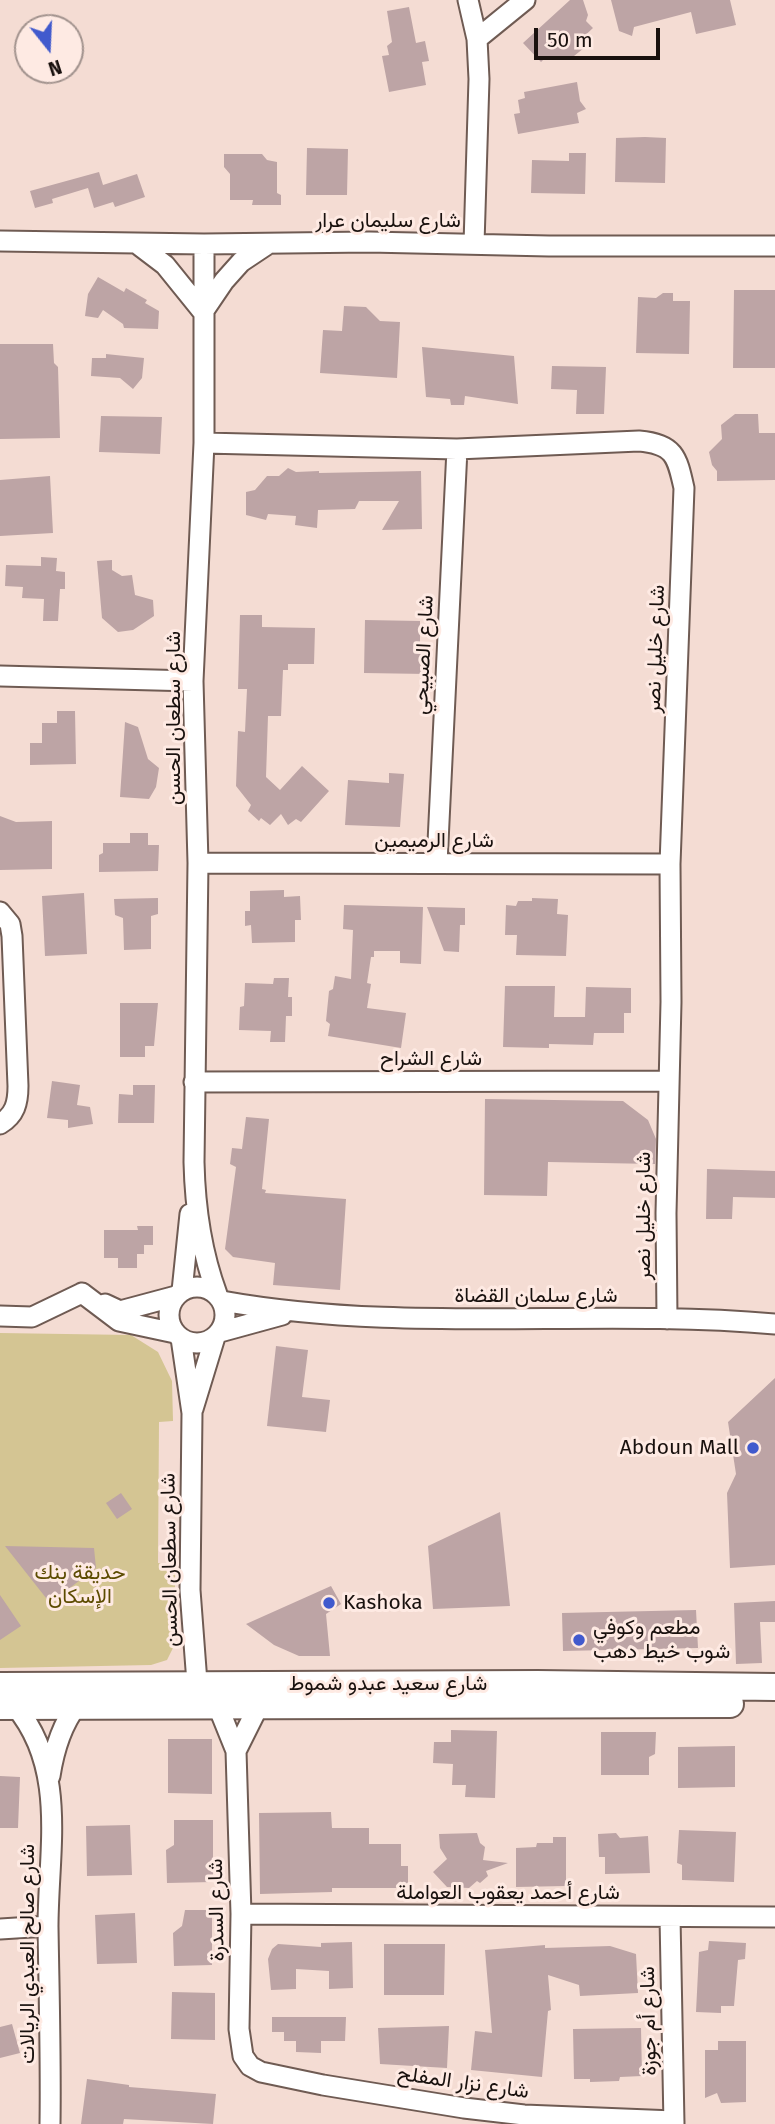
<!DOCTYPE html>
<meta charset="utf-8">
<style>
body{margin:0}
#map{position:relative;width:775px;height:2124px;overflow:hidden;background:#f4dcd3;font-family:"Fira Sans",sans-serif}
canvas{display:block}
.north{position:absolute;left:14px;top:14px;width:70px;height:70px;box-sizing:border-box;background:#feeae3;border:2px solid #a2938e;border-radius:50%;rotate:162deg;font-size:19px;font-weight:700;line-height:28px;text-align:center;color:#19110e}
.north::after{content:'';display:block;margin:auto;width:24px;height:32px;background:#415acd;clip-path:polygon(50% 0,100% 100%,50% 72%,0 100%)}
.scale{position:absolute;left:534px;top:28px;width:126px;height:32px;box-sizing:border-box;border:4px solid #19110e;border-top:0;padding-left:9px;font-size:21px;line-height:24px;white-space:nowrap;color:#19110e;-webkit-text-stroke:5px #feeae3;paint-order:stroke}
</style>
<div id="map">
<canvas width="775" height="2124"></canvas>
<div class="north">N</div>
<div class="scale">50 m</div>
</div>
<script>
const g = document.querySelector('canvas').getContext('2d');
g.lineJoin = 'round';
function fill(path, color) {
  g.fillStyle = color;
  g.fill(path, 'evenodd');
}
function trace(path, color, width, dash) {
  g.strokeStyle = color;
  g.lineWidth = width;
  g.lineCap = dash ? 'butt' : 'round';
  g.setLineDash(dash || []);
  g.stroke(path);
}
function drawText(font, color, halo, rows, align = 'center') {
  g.font = font + ' "Fira Sans",Vazirmatn,sans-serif';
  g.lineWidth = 6;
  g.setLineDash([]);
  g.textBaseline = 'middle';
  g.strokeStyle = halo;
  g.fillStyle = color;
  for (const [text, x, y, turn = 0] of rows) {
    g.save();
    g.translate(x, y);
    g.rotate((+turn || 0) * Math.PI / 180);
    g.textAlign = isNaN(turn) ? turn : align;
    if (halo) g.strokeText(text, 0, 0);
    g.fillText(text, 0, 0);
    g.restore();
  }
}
fill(new Path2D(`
 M0,1333L131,1335L158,1352L172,1381L173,1421L159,1422L158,1563L175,1564V1644L167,1660L151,1665L0,1668Z`), '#d4c593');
fill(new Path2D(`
 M570,0H583L588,15L586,21L593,28L578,42L584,48L574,56L546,57L541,62L523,43Z
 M611,0H730L736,25L696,34L691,12L634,27L632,36L619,31Z
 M409,7L416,43L425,41L429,61L422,62L426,85L389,92L382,56L389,55L387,46L392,42L387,11Z
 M577,82L580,101L586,109L577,113L579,123L518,134L514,114L520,113L518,100L525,98L524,92Z
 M645,137L666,138L665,183L615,182L616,138Z
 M307,148L348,149L347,195H306Z
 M569,153H586L585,194L531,193L532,160L569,161Z
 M224,154H262L267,160L277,162V193L281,195V205H252L253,200H230V174L224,167Z
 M99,172L103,185L137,174L145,197L115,207L113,202L94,208L88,188L52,199L53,203L35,208L30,191Z
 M98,277L124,292L126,288L147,300L145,303L159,311L158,329L124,328L123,324L103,310L98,318L85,316L88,294Z
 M734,290H775V368H733Z
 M663,293H673V301H690L689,354L636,353L638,297L656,298Z
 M344,306L366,307L380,321L400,322L397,378L320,373L323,330L342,331Z
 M0,344H53L54,363L58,367L60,438L0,439Z
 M422,347L514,356L518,404L465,396L464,405H451L450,399L426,397Z
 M106,354L144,358L142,378L133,389L120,378L91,376L92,358H106Z
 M552,366L606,367L604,414H576L577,390L551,389Z
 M735,414H758L759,433H775V480L717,481V471L712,465L709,452L722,439L721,425Z
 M101,416L162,417L160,454L99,452Z
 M288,468L296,472L319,471V473L421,471L422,529L382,530L399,501H359L355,509L318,510L317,528L295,525L296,516L268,514L266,520L246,515V492L255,490L267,476H279Z
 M50,476L53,533L0,536V480Z
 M41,557L57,558L56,571L65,572V589H60L58,621H43L44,599L22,598L23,587L5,586L6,565L41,566Z
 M112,560V570L122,576L132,575L135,595L153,600L154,616L133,630L118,632L102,618L97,561Z
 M240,615H262V627L315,628L314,664H288V670H283L281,716H268L266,777L280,790L302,766L329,791L301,822L296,819L288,825L281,814L270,825L261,818L259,821L248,811L251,805L236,786L238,731L245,732L247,689H238Z
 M365,620L420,621V642H427V674L364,673Z
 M57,711H75L76,764L30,765V743H42V723H57Z
 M125,722L138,727L148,759L159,768L156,787L149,799L120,797Z
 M389,773L404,774L400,827L345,825L348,780L389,783Z
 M0,816L16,822L52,821V869L0,870Z
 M130,833H148V845H159L158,871L99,872V855L103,853V843H130Z
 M284,890V897L300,896L301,920H295V942L252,943L251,925L245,926V911H250V891Z
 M84,893L87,954L45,956L42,896Z
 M158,898V914L151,916V949L124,950L123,918L115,915L114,899Z
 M532,898L558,899L557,914L568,915L566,956L516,955L517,935H505L506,905L516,906L518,901H532Z
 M344,905L423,907L421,964L400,963V951H374V957H371L367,983L371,984L367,1008L406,1013L401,1048L328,1036L330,1024L326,1021L329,991L333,989L335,976L351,979L353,930L343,929Z
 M427,907L465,908V925H460L459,952L444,951Z
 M274,978H289L288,997H292V1016H286L285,1042H270L271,1031L239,1030L240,1007L244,1006L245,983L273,984Z
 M505,986H555L554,1017H585L586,987L631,988V1013H624V1033H594L593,1045L549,1044V1048L503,1047Z
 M120,1003H158L154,1046H145V1057H120Z
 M52,1081L80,1085L77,1105L90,1107L93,1124L68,1128V1120L47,1118Z
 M133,1085H155L154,1123H118L119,1094L133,1095Z
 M485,1099L623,1101L648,1120L656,1139L655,1164L548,1162L547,1196L484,1195Z
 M246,1117L269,1119L262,1189L266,1190L265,1193L346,1199L340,1290L273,1285L275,1263L233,1257L225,1249L236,1167L230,1164L232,1148L242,1149Z
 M707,1169L775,1171V1198L733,1197L732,1219H706Z
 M137,1226H153V1245H144V1254H137V1268H118V1258H104V1230H138Z
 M276,1346L308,1350L302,1397L330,1400L326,1432L267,1426Z
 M775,1378V1565L730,1568L727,1493L736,1474L728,1422Z
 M121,1493L132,1509L117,1519L106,1503Z
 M500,1512L510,1606L433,1609L428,1546Z
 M5,1546L94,1548L96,1568L50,1603Z
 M331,1586L341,1604L326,1614L330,1656H299L274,1645L246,1624Z
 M0,1595L21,1626L0,1640Z
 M775,1601V1622H760L762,1663L736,1664L734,1603Z
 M696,1610L698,1648L563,1651L562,1613Z
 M451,1730L497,1731L495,1798L465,1797L466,1785H452L453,1764L433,1763L434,1742H451Z
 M601,1732H656L655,1754L649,1757V1775H601Z
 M168,1739H212V1794L168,1793Z
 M735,1746V1787L678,1788V1747Z
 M0,1776L20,1777L18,1828H0Z
 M331,1812L332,1828H369V1844H401V1866H408V1888H332V1892L260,1894L259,1813Z
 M174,1820H213V1882L167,1883L166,1850L174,1845Z
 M130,1825L132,1875L87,1876L86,1826Z
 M679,1830L736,1832L734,1882L682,1880V1865L677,1863Z
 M477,1833L480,1843L485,1847L483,1860L508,1863L486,1871L488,1876L480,1883L477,1881L469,1888L447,1887L433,1872L447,1859L440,1848L439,1834Z
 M616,1833L620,1838L648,1836L650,1873L605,1874V1857H599L598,1834Z
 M553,1837H566V1886L516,1887V1848L536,1847L537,1843H553Z
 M185,1910H212V1965L174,1966L173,1933L182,1926Z
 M135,1913L137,1963L97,1964L95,1915Z
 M709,1941L746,1943L745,1959L738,1960L734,2006H721V2013L696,2012L699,1952L708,1950Z
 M352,1942L353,1988L329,1989V1971L296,1969V1989L271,1990L268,1959L272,1949L278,1944L321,1947V1943Z
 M384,1944H445L444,1995H384Z
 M545,1945V1948L610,1946L636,1954L638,1993L580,1996L579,1985L548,1975L551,2010L548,2011L542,2077L471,2070L475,2031L492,2033L485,1950Z
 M172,1992L215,1993V2040L171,2039Z
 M272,2017H346L345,2041H321V2053L296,2052V2041H284V2032H272Z
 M12,2024L20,2053L0,2058V2027Z
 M449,2026L447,2068L380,2064L378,2028Z
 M641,2028L642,2076L620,2077L619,2081L590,2082V2079H574L573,2029Z
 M718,2041H746V2102L721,2103L717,2093L705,2098V2050H718Z
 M87,2079L129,2085V2087L216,2094L213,2124L124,2119L123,2124H81Z`), '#bda4a5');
const street = new Path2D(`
 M468,0L477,39L479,79L474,244
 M477,39L525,0
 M0,241L204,244L369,242L549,246H775
 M136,243L165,265L203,312L224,281L241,262L268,244
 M204,244V443L193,681L198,863L194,1162C195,1207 201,1251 217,1294
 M204,443L457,449L639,441C674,444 677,456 684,488L670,864L671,1002L666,1213L667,1319
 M0,676L193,681
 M198,863L670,864
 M437,863L457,449
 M0,912L10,924L12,936L18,1086C18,1103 15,1115 0,1124
 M194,1082L669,1081
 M169 1315a28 28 0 1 1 56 0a28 28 0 1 1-56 0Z
 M182,1291L190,1214
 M82,1293L119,1321L175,1333
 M222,1301C405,1334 591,1308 775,1324
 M105,1304L120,1311L176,1296
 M0,1316L32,1317L82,1293
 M220,1332L282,1315
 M181,1338L192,1413L190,1590L198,1696
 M193,1409L215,1337
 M217,1704L236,1751L241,1914L239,2029L243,2056L250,2066L261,2072L323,2085L464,2108L524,2115L674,2121
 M15,1706C68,1769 48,1851 48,1927C49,1992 51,2058 50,2124
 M236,1751L259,1705
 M50,1776C54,1750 61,1726 77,1705
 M241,1914L775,1917
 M670,1917L674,2124
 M0,1929L48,1926`);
const secondary = new Path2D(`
 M0,1686L538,1684L775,1687
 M0,1706L730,1704`);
trace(street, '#6f5b53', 23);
trace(secondary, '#6f5b53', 30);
trace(street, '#fff', 19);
trace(secondary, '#fff', 26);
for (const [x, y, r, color] of [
 [753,1448,7,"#415acd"],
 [329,1603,7,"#415acd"],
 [579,1640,7,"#415acd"]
]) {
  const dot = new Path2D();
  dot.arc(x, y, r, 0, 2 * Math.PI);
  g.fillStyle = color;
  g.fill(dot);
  trace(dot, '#feeae3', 2.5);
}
drawText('21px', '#19110e', '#feeae3', [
 ["شارع سليمان عرار",388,221],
 ["شارع خليل نصر",656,649,-88],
 ["شارع الصبيحي",424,655,-87],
 ["شارع سطعان الحسن",174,718,-90],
 ["شارع الرميمين",434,841],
 ["شارع الشراح",431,1059],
 ["شارع خليل نصر",644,1216,-90],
 ["شارع سلمان القضاة",536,1296],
 ["شارع سطعان الحسن",170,1560,-91],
 ["شارع سعيد عبدو شموط",388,1684],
 ["شارع أحمد يعقوب العواملة",508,1893],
 ["شارع السدرة",217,1910,-91],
 ["شارع صالح العبدي الريالات",28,1954,-90],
 ["شارع أم جوزة",649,2021,-91],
 ["شارع نزار المفلح",463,2083,8]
]);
drawText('21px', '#19110e', '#feeae3', [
 ["Abdoun Mall",739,1448,"right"],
 ["Kashoka",343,1603],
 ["مطعم وكوفي",593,1628],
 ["شوب خيط دهب",593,1652]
], 'left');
drawText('21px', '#5c4b00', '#feeae3', [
 ["حديقة بنك",80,1573],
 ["الإسكان",80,1597]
]);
</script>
